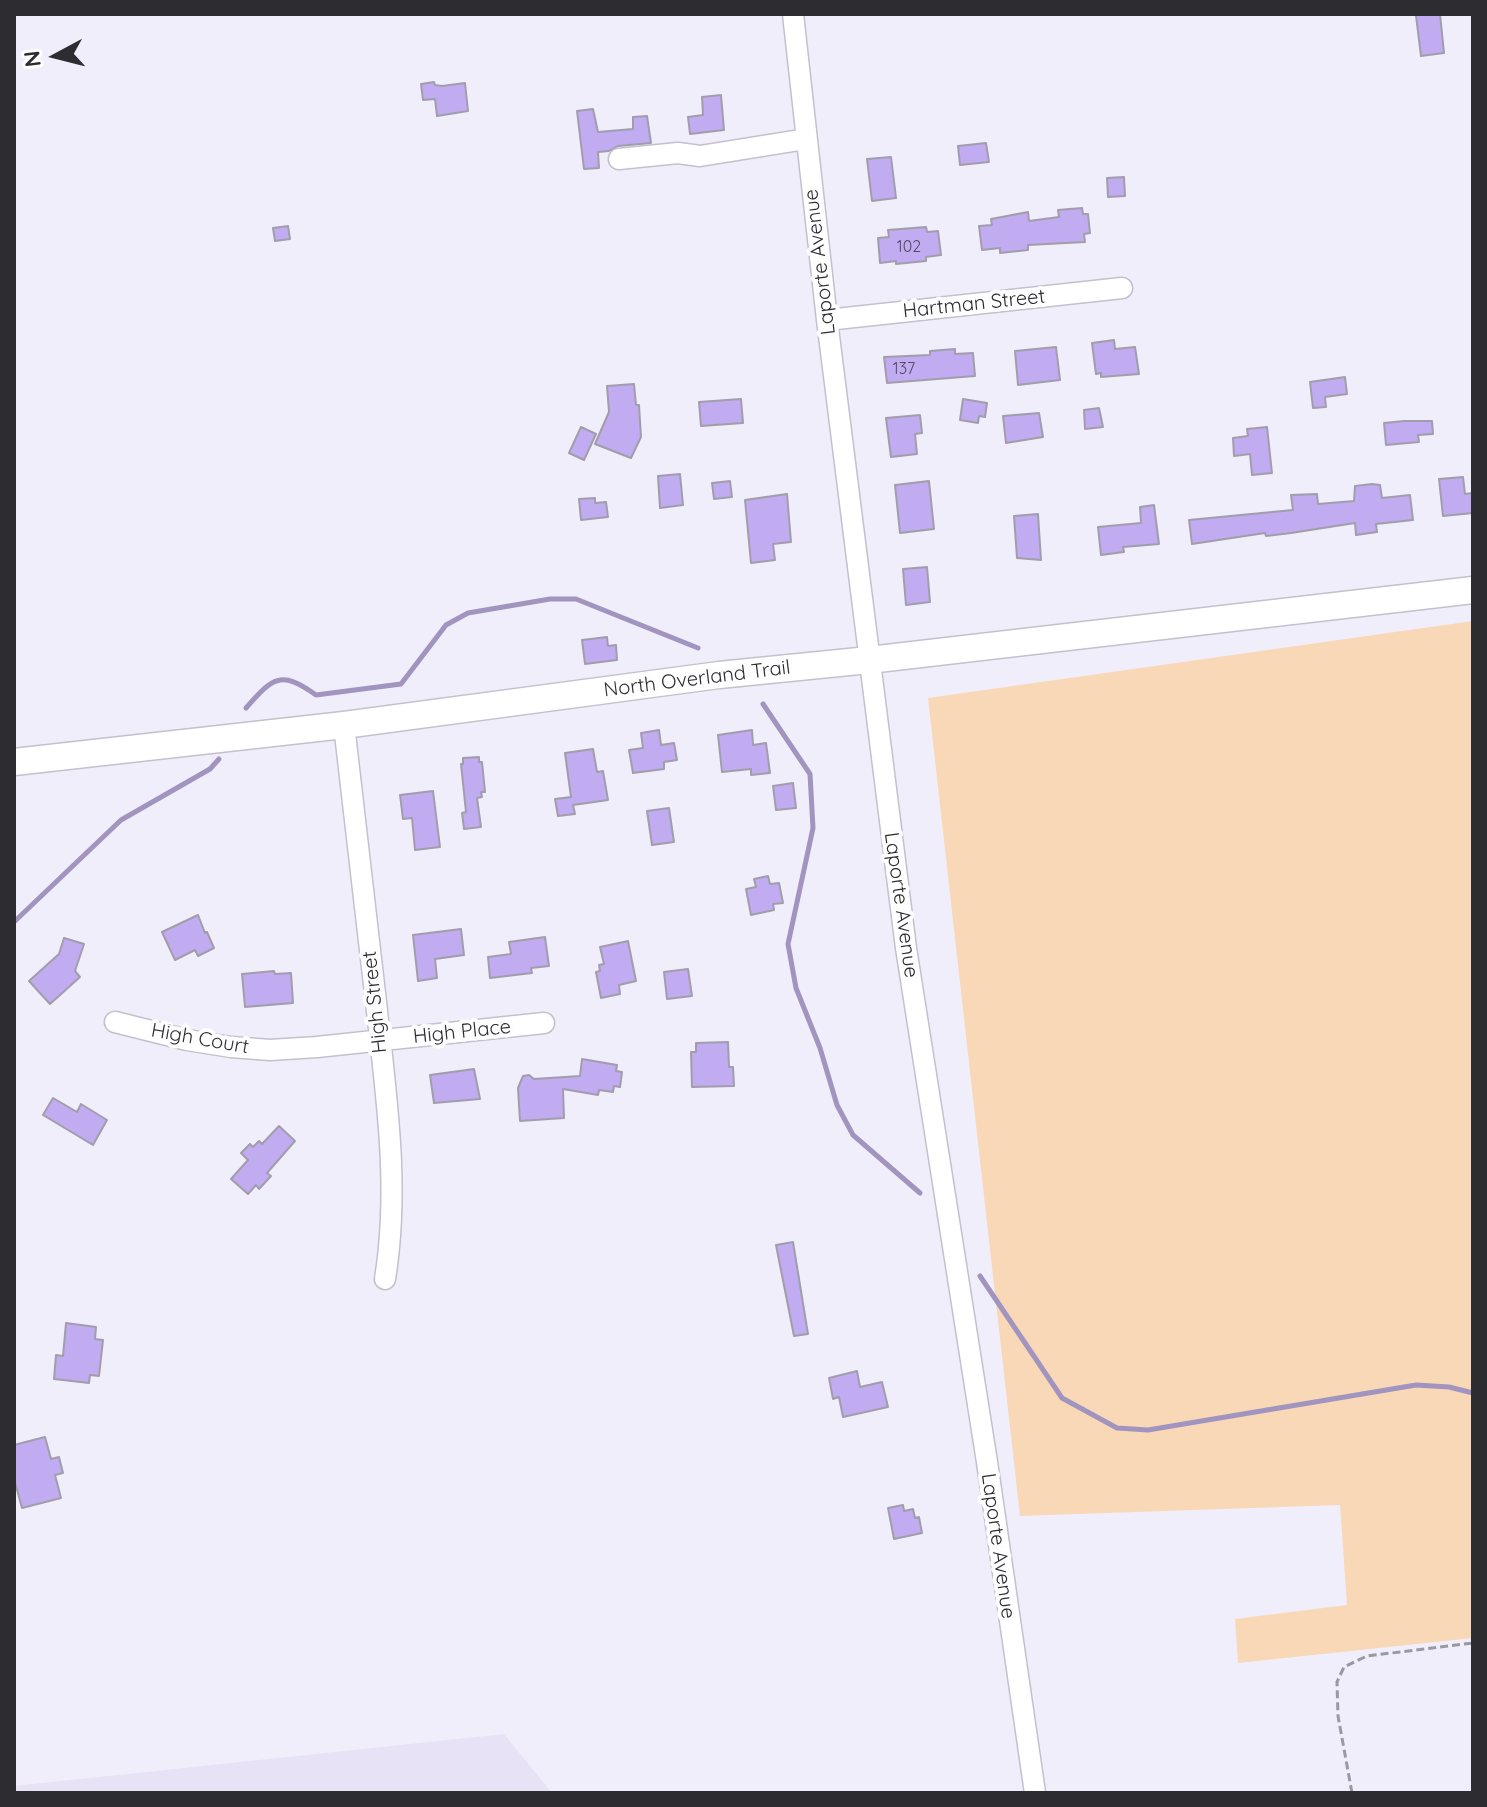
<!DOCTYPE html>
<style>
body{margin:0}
#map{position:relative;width:1487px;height:1807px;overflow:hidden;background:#f1eefb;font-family:Quicksand,sans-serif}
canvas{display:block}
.frame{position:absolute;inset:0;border:16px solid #2d2c31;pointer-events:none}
.north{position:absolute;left:16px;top:16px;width:80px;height:80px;-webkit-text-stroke:6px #fdfdfd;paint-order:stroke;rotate:263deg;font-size:22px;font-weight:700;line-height:32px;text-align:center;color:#2d2c31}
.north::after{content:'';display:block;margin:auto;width:28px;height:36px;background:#2d2c31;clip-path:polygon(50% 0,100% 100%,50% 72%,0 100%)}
</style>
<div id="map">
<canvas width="1487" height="1807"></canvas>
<div class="frame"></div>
<div class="north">N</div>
</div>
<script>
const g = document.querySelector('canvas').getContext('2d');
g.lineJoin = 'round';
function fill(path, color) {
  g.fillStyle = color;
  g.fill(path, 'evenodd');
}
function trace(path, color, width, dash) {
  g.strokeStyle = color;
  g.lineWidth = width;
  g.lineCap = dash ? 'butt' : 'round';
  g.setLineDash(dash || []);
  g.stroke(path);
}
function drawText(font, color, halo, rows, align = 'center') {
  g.font = font + ' Quicksand,sans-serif';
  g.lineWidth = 8;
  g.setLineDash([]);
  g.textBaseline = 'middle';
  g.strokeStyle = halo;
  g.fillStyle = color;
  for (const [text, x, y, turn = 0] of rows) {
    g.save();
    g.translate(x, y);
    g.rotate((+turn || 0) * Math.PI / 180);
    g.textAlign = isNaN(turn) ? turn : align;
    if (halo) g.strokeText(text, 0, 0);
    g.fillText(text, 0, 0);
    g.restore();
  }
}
fill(new Path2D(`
 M504,1734L552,1793H14V1786Z`), '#e8e2f7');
fill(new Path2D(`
 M1473,621V1638L1238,1663L1235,1619L1347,1605L1340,1505L1020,1516L928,698Z`), '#f8d8b6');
trace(new Path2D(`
 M763,704L810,774L813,828L788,944L796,988L820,1048L837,1105L853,1135L920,1193
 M246,708C273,677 281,670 316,695L401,684L446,625L468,613L550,599H576L698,648
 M14,922L121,820L210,769L219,759
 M980,1276L1062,1398L1117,1428L1148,1430L1416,1385L1449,1387L1473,1393`), '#a194be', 5);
const building = new Path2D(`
 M1418,14H1440L1444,53L1421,56L1416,16Z
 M434,82L435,85L442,86L465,83L468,111L437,116L435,99L423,100L421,84Z
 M721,95L724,130L690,134L688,117L703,115L702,97Z
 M593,109L598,132L633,129V117L647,116L651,143L618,146L609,151L598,152L599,168L584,169L577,111Z
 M986,143L989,162L960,165L958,146Z
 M891,157L896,198L872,201L867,159Z
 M1124,177L1125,196L1108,197L1107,178Z
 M1082,208L1083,214H1088L1090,233L1084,234L1085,242L1028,245V250L1000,253V248L982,250L979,226L992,225L991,219L1028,212L1029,221L1059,217L1058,210Z
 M288,226L290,239L275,241L273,228Z
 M926,227L927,232L938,231L941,255L926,257V261L896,264V261L880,263L878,238L889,237L888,230Z
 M1114,340L1115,349L1135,347L1139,374L1101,377V373L1096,374L1092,343Z
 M1056,347L1060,380L1018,385L1015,351Z
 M955,349V354L973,353L975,376L887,383L884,357L930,355V351Z
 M1345,377L1347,394L1325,397L1326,407L1313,408L1310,382Z
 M634,384L636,405H639L641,437L631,458L595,444L609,412L607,386Z
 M741,399L743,423L701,426L699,402Z
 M963,399L987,403L985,417L979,416L978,423L960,420Z
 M1099,408L1103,427L1085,429L1084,410Z
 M1039,413L1043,437L1006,443L1003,416Z
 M920,415L922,433L915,434L917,454L891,457L886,418Z
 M1404,421H1432L1433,434L1418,435L1419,442L1386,445L1384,423Z
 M581,427L596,434L584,460L569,453Z
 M1267,427L1272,473L1252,475L1250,454L1234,456L1233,438L1248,436L1247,429Z
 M680,474L683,505L660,508L658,476Z
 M1463,477L1465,494L1473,493V513L1443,516L1439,479Z
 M730,481L732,497L714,499L712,483Z
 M929,481L934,529L900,533L895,485Z
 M1372,484L1380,485L1382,498L1410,495L1413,520L1376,524L1377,532L1356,535L1355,523L1291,533L1266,536L1265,533L1192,544L1189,520L1293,510L1291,495L1317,494L1318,504L1354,501L1355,486Z
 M787,494L791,542L773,544L775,560L751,563L745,500Z
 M595,498V503L606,502L608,517L581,520L579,499Z
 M1154,505L1159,544L1123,547L1124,552L1101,555L1098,527L1141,523L1140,507Z
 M1038,514L1041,560L1017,558L1014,516Z
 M927,567L930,602L906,605L903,569Z
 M607,637L608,646L616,645L617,660L585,664L582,640Z
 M659,730L661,745L674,743L677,760L664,762V769L633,773L629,750L643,748L641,733Z
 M752,730L753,745L766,743L770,773L751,775V769L722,772L718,735Z
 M593,749L597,772L603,771L608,800L573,805L575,814L558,816L555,799L571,797L565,753Z
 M479,757V762H482L485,792H481L482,797L477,798L481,827L464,829L462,813L466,812L461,764H463V758Z
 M793,783L796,808L776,810L773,786Z
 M433,791L440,847L415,850L412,818L403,819L400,795Z
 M669,808L674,842L652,845L647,811Z
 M768,876L770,884L779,883L783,903L773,904L774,910L751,915L746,889L756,887L754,879Z
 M198,915L205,933L207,932L214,948L198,956L195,950L175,960L162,932Z
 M461,929L464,955L435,959L437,978L418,981L413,935Z
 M545,937L549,966L531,968L532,973L490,978L488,957L511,954L509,942Z
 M64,938L84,944L75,971L80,977L50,1004L29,981L59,954Z
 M628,941L636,981L619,985L620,994L601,998L596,972L600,971L599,965L604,964L600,947Z
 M688,969L692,996L667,999L664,972Z
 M274,971L275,974L291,973L293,1003L245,1007L242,974Z
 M728,1042L729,1067H733L734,1086L692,1087L691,1052H696V1043Z
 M582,1059L617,1065L616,1071L622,1072L620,1087L614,1086L613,1092L599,1090L598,1095L563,1089L564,1118L520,1121L518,1088L523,1076L529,1075L534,1079L580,1076Z
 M474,1069L480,1099L434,1103L430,1075Z
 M53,1098L77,1112L81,1104L107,1120L93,1145L43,1115Z
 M279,1126L295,1141L267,1173L271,1176L259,1189L256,1185L248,1194L231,1179L248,1160L241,1153L250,1144L253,1147L259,1141L262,1144Z
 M793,1242L808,1334L794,1336L776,1245Z
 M66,1323L96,1327L95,1339L103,1340L99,1376L90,1375L89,1383L54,1379L56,1355L63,1356Z
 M857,1371L860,1387L882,1382L888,1407L843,1417L839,1397L833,1399L829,1378Z
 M45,1437L51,1459L59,1457L63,1473L55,1475L61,1498L22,1508L14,1479V1445Z
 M903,1505L904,1511L913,1509L915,1518L919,1517L922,1533L894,1539L888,1508Z`);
fill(building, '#c1abf1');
trace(building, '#a19daa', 2);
const minor = new Path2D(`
 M793,14L827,320L906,948L987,1462L1035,1793
 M619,159L678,153L700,156L806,139
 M827,320L1122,288
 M344,725C354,817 365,909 376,1002C386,1095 400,1186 385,1279
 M115,1022L187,1040L231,1047L270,1050L317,1047L544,1023`);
const major = new Path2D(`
 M14,762L344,725L719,675L869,660L1473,590`);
trace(minor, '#c4c0cd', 23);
trace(major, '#c4c0cd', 29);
trace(new Path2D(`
 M1352,1793L1338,1716L1337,1682L1344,1667L1367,1656L1473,1643`), '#9a98a1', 3, [8, 4]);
trace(minor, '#fff', 20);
trace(major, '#fff', 26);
drawText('16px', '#524c61', null, [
 ["102",909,247],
 ["137",904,369]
]);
drawText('20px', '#2d2c31', '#fdfdfd', [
 ["Laporte Avenue",820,262,-97],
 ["Hartman Street",974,304,-6],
 ["North Overland Trail",697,679,-7],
 ["Laporte Avenue",901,905,82],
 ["High Street",375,1002,-96],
 ["High Place",462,1032,-6],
 ["High Court",200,1039,10],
 ["Laporte Avenue",998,1546,82]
]);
</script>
